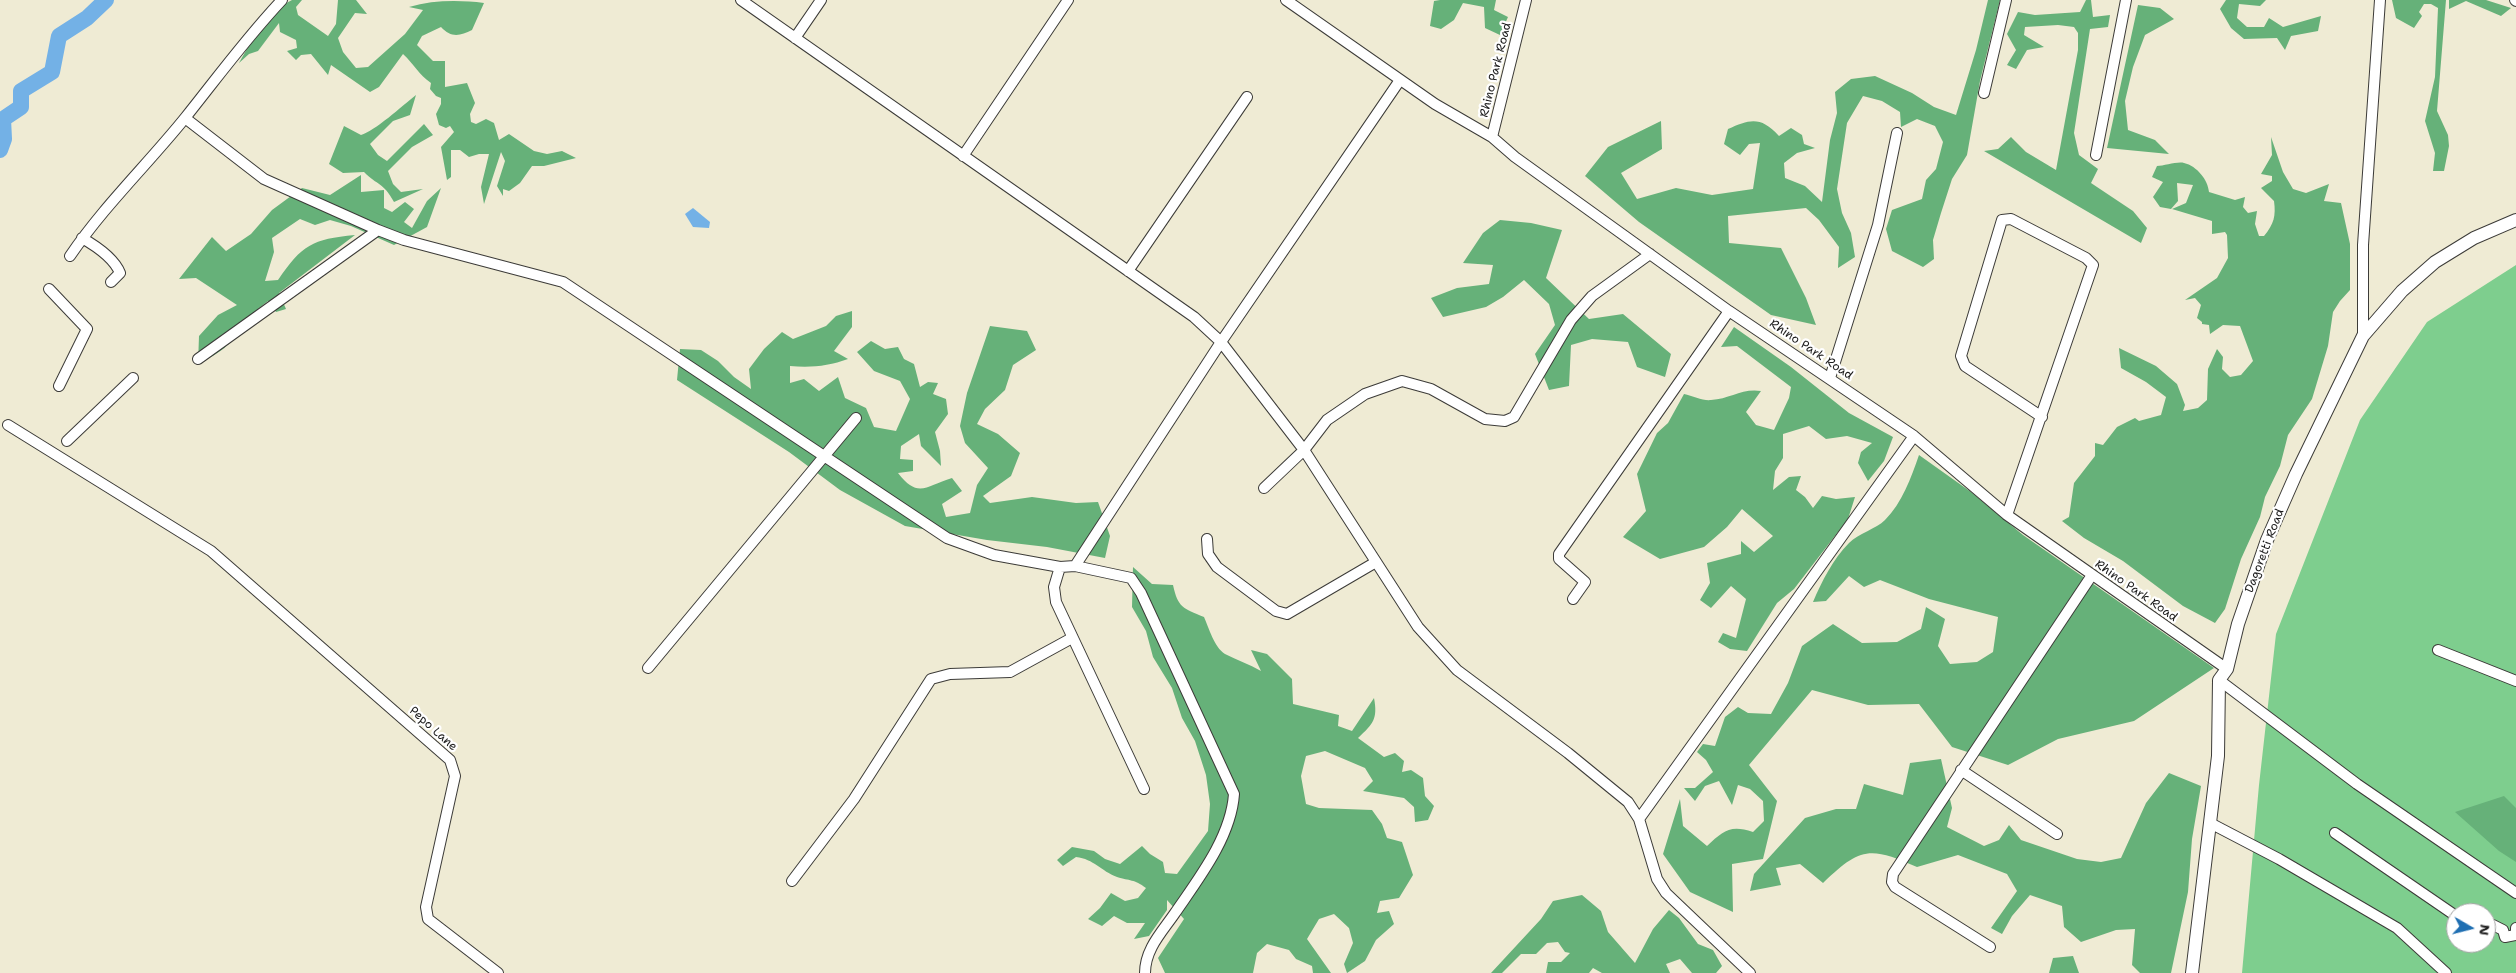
<!DOCTYPE html>
<style>
body{margin:0}
#map{position:relative;width:2516px;height:973px;overflow:hidden;background:#efebd4;font-family:"Shantell Sans",sans-serif}
canvas{display:block}
.north{position:absolute;left:2446px;top:903px;width:50px;height:50px;box-sizing:border-box;background:#fff;border:1px solid #a4a4a4;border-radius:50%;rotate:98deg;font-size:14px;font-weight:700;line-height:20px;text-align:center;color:#1c1c1c}
.north::after{content:'';display:block;margin:auto;width:18px;height:22px;background:#1f6fb2;clip-path:polygon(50% 0,100% 100%,50% 72%,0 100%)}
</style>
<div id="map">
<canvas width="2516" height="973"></canvas>
<div class="north">N</div>
</div>
<script>
const g = document.querySelector('canvas').getContext('2d');
g.lineJoin = 'round';
function fill(path, color) {
  g.fillStyle = color;
  g.fill(path, 'evenodd');
}
function trace(path, color, width, dash) {
  g.strokeStyle = color;
  g.lineWidth = width;
  g.lineCap = dash ? 'butt' : 'round';
  g.setLineDash(dash || []);
  g.stroke(path);
}
function drawText(font, color, halo, rows, align = 'center') {
  g.font = font + ' "Shantell Sans",sans-serif';
  g.lineWidth = 4.5;
  g.setLineDash([]);
  g.textBaseline = 'middle';
  g.strokeStyle = halo;
  g.fillStyle = color;
  for (const [text, x, y, turn = 0] of rows) {
    g.save();
    g.translate(x, y);
    g.rotate((+turn || 0) * Math.PI / 180);
    g.textAlign = isNaN(turn) ? turn : align;
    if (halo) g.strokeText(text, 0, 0);
    g.fillText(text, 0, 0);
    g.restore();
  }
}
fill(new Path2D(`
 M2516,265V973H2242L2259,785L2276,634L2360,420L2427,322ZM2456,913H2486V943H2456Z`), '#7ece8e');
fill(new Path2D(`
 M292,0H302L296,7L298,15L328,36L336,24L338,0H356L367,14L355,13L338,38L343,52L356,68L368,67L405,34L423,10L409,7C433,0 459,0 484,3L472,30C460,36 451,38 441,27L422,36L417,45L433,61H445V87L467,83L475,103L470,114L471,122L476,124L486,119L494,123L499,140L509,134L534,151L547,154L562,151L576,158L544,166H532L520,183L509,191L503,189V196L497,186L505,161L501,152L484,204L481,187L489,154H479L469,157L460,150H451V177L447,180L441,147L454,132L450,126L446,128L439,125L436,114L441,104V98L436,96L430,89L431,83C419,75 414,64 403,54L379,87L370,92L331,65L328,75L311,54L301,55L296,60L287,51L297,48L296,40L280,32L279,23L258,51L249,54L239,63C252,40 267,12 292,0Z
 M1440,0H1496L1494,10L1508,17L1500,35L1485,28L1484,7L1463,3L1454,20L1441,29L1430,26L1434,1Z
 M1988,0H2000L1980,81L1967,155L1952,179L1941,213L1933,240L1934,259L1923,267L1892,251L1886,229L1892,210L1922,199L1926,180L1936,169L1943,142L1935,126L1917,119L1901,127L1900,112L1882,101L1863,96L1847,123L1837,189L1842,213L1851,233L1855,257L1838,268L1839,247L1819,220L1806,208L1728,216L1729,243L1781,248L1806,298L1816,325L1771,315L1639,222L1585,176L1608,147L1661,121L1662,149L1621,173L1637,199L1676,188L1712,195L1753,189L1760,143L1749,144L1740,155L1724,144L1728,129C1750,119 1761,116 1779,136L1791,128L1802,135L1804,144L1815,148L1797,153L1784,163L1785,178L1805,186L1822,202L1830,140L1837,113L1835,92L1851,79L1875,76L1912,93L1934,107L1956,115L1976,50Z
 M2086,0H2091L2093,17L2110,15L2108,27L2090,29L2074,133L2079,155L2098,169L2091,183L2133,211L2147,228L2141,243L1984,151L1998,149L2011,137L2026,152L2056,170L2078,50V33L2074,27L2058,25L2025,27L2024,35L2044,47L2027,50L2016,69L2007,65L2016,50L2007,34L2018,12L2035,15L2080,12Z
 M2226,0H2266L2260,6L2239,4L2237,18L2247,27H2264L2269,18L2283,27L2321,16L2318,31L2291,36L2285,50L2277,38L2244,39L2231,28L2220,9Z
 M2392,0H2446L2437,111L2448,135L2449,146L2444,171H2433L2435,153L2425,121L2435,77L2438,8L2431,4H2424L2419,12L2422,16L2414,28L2396,18Z
 M2449,0H2486L2511,8L2501,16L2466,1L2449,9Z
 M2138,5L2160,8L2174,19L2145,35L2133,67L2125,101L2128,130L2155,140L2169,154L2107,148Z
 M416,95L410,115L393,121L370,144L378,155L387,161L424,124L433,135L412,147L388,171L393,184L401,192L423,189L394,202C383,182 378,186 364,172L343,173L329,164L344,126L361,135C375,131 402,106 416,95Z
 M2271,137L2283,172L2293,189L2306,193L2329,184L2324,201L2341,203L2350,244V290L2340,301L2333,312L2328,346L2312,399L2288,435L2280,466L2265,497L2260,517L2241,559L2225,609L2215,623L2183,606L2123,561L2084,538L2062,521L2069,517L2074,483L2095,456V443L2103,445L2117,427L2135,418L2139,421L2161,415L2166,397L2146,382L2121,368L2119,348L2156,366L2177,384L2185,405L2183,411L2198,408L2207,400L2208,369L2217,349L2223,357L2222,369L2230,377L2241,375L2253,361L2240,326L2223,325L2210,334L2209,325L2202,324V322L2197,318L2201,305L2195,298L2185,300L2217,278L2228,258L2227,235L2225,232L2212,234V221L2172,209L2186,203L2193,185L2177,183L2178,201L2171,209L2160,207L2153,197L2163,182L2152,177L2157,166C2164,166 2178,161 2184,163C2197,166 2208,180 2209,192L2235,200L2245,197L2243,207L2248,213L2257,211L2255,224L2259,236H2264C2274,224 2276,216 2274,201L2261,188L2272,181V176L2261,174L2272,155Z
 M361,175V192L384,190V208L392,212L405,202L414,209L404,222L412,228L427,201L441,188L427,227L394,245L351,226L330,220L315,225L300,219L272,238L274,252L265,281L278,280C302,245 312,239 355,235L279,293L286,309L276,312L268,301L258,309L256,322L242,324C232,346 219,353 198,364L199,336L218,315L237,305L196,278L179,279L212,237L226,251L251,234L272,210L302,188L330,195Z
 M1500,220L1531,223L1562,230L1546,278L1589,319L1623,314L1671,354L1665,377L1637,367L1628,342L1592,339L1571,345L1569,386L1549,390L1535,354L1555,325L1549,304L1524,280L1503,297L1486,307L1443,317L1431,298L1457,288L1489,284L1493,265L1463,263L1483,233Z
 M852,311V327L834,351L848,359C829,366 811,368 790,366V383L804,379L819,391L838,377L845,398L866,408L874,427L896,431L910,399L900,381L874,371L857,352L871,341L885,349L898,347L904,359L914,364L920,387L928,382L938,383L933,394L946,399L948,414L935,432L940,451L941,466L921,446L919,434L901,446L900,459L913,460V471L898,473C918,499 926,486 952,478L962,491L942,504L946,517L970,513L977,485L988,468L965,443L960,426L967,393L990,326L1027,331L1036,350L1013,365L1005,390L985,409L977,424L998,434L1020,453L1011,476L983,496L990,503L1032,497L1076,503L1098,502L1110,536L1105,558L1047,547L987,540L905,526L840,490L789,452L677,380L680,349L701,350L718,361L734,377L751,389L749,369L764,349L782,332L793,339L826,326L836,316Z
 M1734,327L1791,367L1849,413L1893,437L1884,461L1868,481L1858,463L1861,452L1872,443L1847,436L1826,439L1809,426L1783,434V458L1775,471L1773,490L1789,477L1801,476L1796,490L1805,497L1813,508L1822,496L1836,499L1855,497L1848,519L1794,589L1777,603L1747,651L1730,649L1718,642L1723,633L1736,638L1746,599L1731,586L1711,608L1700,600L1710,583L1707,563L1741,554V541L1754,552L1773,536L1742,509L1727,527L1704,547L1660,559L1623,537L1646,511L1637,474L1657,433L1668,423L1684,394C1693,396 1703,401 1711,400C1730,399 1742,388 1761,391L1746,412L1756,425L1774,430L1789,398L1791,387L1737,346L1721,347Z
 M1919,455L1971,492L2023,535L2214,668L2134,721L2058,739L2008,765L1952,747L1919,704L1868,705L1812,690L1749,765L1777,801L1763,859L1732,864L1733,912L1690,892L1663,854L1680,799L1683,826L1707,846C1723,831 1730,824 1753,832L1764,821L1763,801L1750,789L1738,785L1732,805L1719,781L1705,786L1695,801L1684,788H1695L1713,772L1706,760L1697,752L1703,744L1715,746L1725,717L1738,707L1748,713L1771,714L1788,683L1802,646L1833,624L1862,643L1897,642L1921,629L1926,607L1945,619L1938,646L1950,664L1977,662L1993,652L1998,617L1929,599L1880,580L1864,587L1849,576L1826,601L1813,602C1822,581 1833,559 1849,543C1859,533 1876,529 1885,520C1902,503 1911,478 1919,455Z
 M1133,567L1152,584L1173,585C1178,608 1183,608 1204,617C1209,628 1214,647 1225,654C1237,660 1249,664 1261,671L1251,650L1267,654L1292,679L1293,704L1339,715L1338,726L1352,731L1374,698C1378,719 1373,724 1358,738L1384,757L1395,753L1404,761L1402,772L1411,770L1423,778L1425,796L1434,806L1428,820L1415,822L1414,807L1404,798L1363,791L1373,781L1365,768L1325,751L1306,756L1301,776L1306,804L1319,808L1372,810L1382,824L1387,838L1402,842L1413,875L1399,898L1380,901L1377,913L1389,911L1394,924L1376,940L1365,961L1347,973L1344,964L1353,943L1349,928L1334,914L1319,919L1307,939L1331,973H1313L1312,966L1296,959L1289,950L1267,944L1257,953L1253,973H1165L1158,958L1184,919L1167,900V910L1149,936L1134,939L1145,923H1127L1114,916L1102,926L1088,919L1100,908L1111,893L1125,901L1138,898L1146,888C1134,879 1130,881 1117,877C1101,871 1094,859 1076,857L1063,866L1057,860L1072,847L1094,851L1105,859L1120,864L1142,846L1150,854L1163,862L1165,873L1177,874L1208,831L1210,804L1206,775L1195,741L1182,718L1172,688L1153,657L1146,631L1132,607Z
 M1941,759L1952,808L1947,827L1984,846L1999,840L2009,825L2021,840L2077,859L2101,862L2121,858L2146,803L2169,773L2201,786L2192,839L2188,892L2171,973H2140L2132,965L2135,929L2116,930L2081,942L2064,927L2062,906L2030,895L2012,916L2002,934L1991,928L2017,891L2007,874L1958,855L1917,867C1870,846 1860,847 1823,883L1800,864L1776,868L1781,885L1750,891L1754,874L1805,818L1836,809H1856L1864,784L1903,795L1910,763Z
 M2504,796L2516,808V862L2499,851L2455,812Z
 M1582,895L1601,911L1608,932L1635,963L1653,929L1669,910L1679,918L1698,944L1713,950L1722,966L1716,973H1692L1680,959L1666,964L1670,973H1602L1593,968L1589,973H1546L1548,962H1561L1570,953L1565,952L1558,942L1547,943L1536,954H1521L1502,973H1491L1541,919L1553,901Z
 M2073,956L2079,973H2049L2053,958Z`), '#66b179');
fill(new Path2D(`
 M693,208L710,222L709,228L693,227L685,214Z`), '#73b1e6');
trace(new Path2D(`
 M0,150L4,139L3,119L21,107V91L52,72L59,36L87,18L106,0`), '#73b1e6', 16);
const minor = new Path2D(`
 M741,0L1194,317L1221,342L1304,450L1264,488
 M1286,0L1435,104L1492,137L1515,157L1729,311L1914,436L2007,515L2227,669
 M2515,0L2516,1
 M795,38L821,0
 M1984,93L2006,0
 M185,118L264,179L378,230L404,240L563,282L947,538L994,555L1060,567L1075,566L1131,578L1141,593L1234,794C1231,837 1199,878 1175,913C1162,932 1145,949 1145,973
 M1492,137L1526,0
 M2096,155L2126,0
 M963,156L1068,0
 M82,238C96,246 114,258 120,273L111,282
 M1650,254L1592,296L1571,320L1514,417L1505,421L1485,419L1431,389L1402,381L1365,394L1327,420L1304,450L1418,627L1457,670L1568,753L1628,802L1639,819L1657,879L1666,893L1750,973
 M70,256C104,206 147,165 185,118C217,78 247,37 282,0
 M1128,271L1247,97
 M49,289L87,329L59,386
 M2363,336V245L2380,0
 M198,359L378,230
 M1830,378L1878,225L1897,133
 M8,425L211,551L450,760L455,776L426,907L428,919L498,973
 M67,441L133,378
 M2007,515L2093,265L2086,258L2011,219L2002,220L1961,356L1965,366L2042,417
 M1207,539L1208,554L1217,567L1276,611L1287,614L1376,562
 M1075,566L1221,342L1400,80
 M1060,567L1054,587L1056,602L1144,789
 M1573,599L1585,582L1559,559V554L1729,311
 M2438,650L2516,681
 M648,668L856,418
 M2219,680L2357,784L2516,893
 M1961,770L2057,834
 M1639,819L1914,436
 M2210,823L2279,859L2397,928L2446,973
 M2335,833L2456,916
 M792,881L854,799L931,679L950,674L1010,672L1072,638
 M2486,927L2493,925L2503,930L2505,937L2516,935V928
 M1990,947L1895,887L1892,882L1893,874L2092,575`);
const major = new Path2D(`
 M2192,973L2218,756L2219,680L2227,669L2238,624L2267,540L2296,474L2363,336L2402,291L2435,262L2474,238L2516,220`);
trace(minor, '#3c3b38', 12);
trace(major, '#3c3b38', 14);
trace(minor, '#fff', 10);
trace(major, '#fff', 12);
drawText('12px', '#1c1c1c', '#fff', [
 ["Rhino Park Road",1496,70,-76],
 ["Rhino Park Road",1811,350,34],
 ["Dagoretti Road",2265,551,-69],
 ["Rhino Park Road",2136,591,35],
 ["Pepo Lane",433,729,42]
]);
</script>
